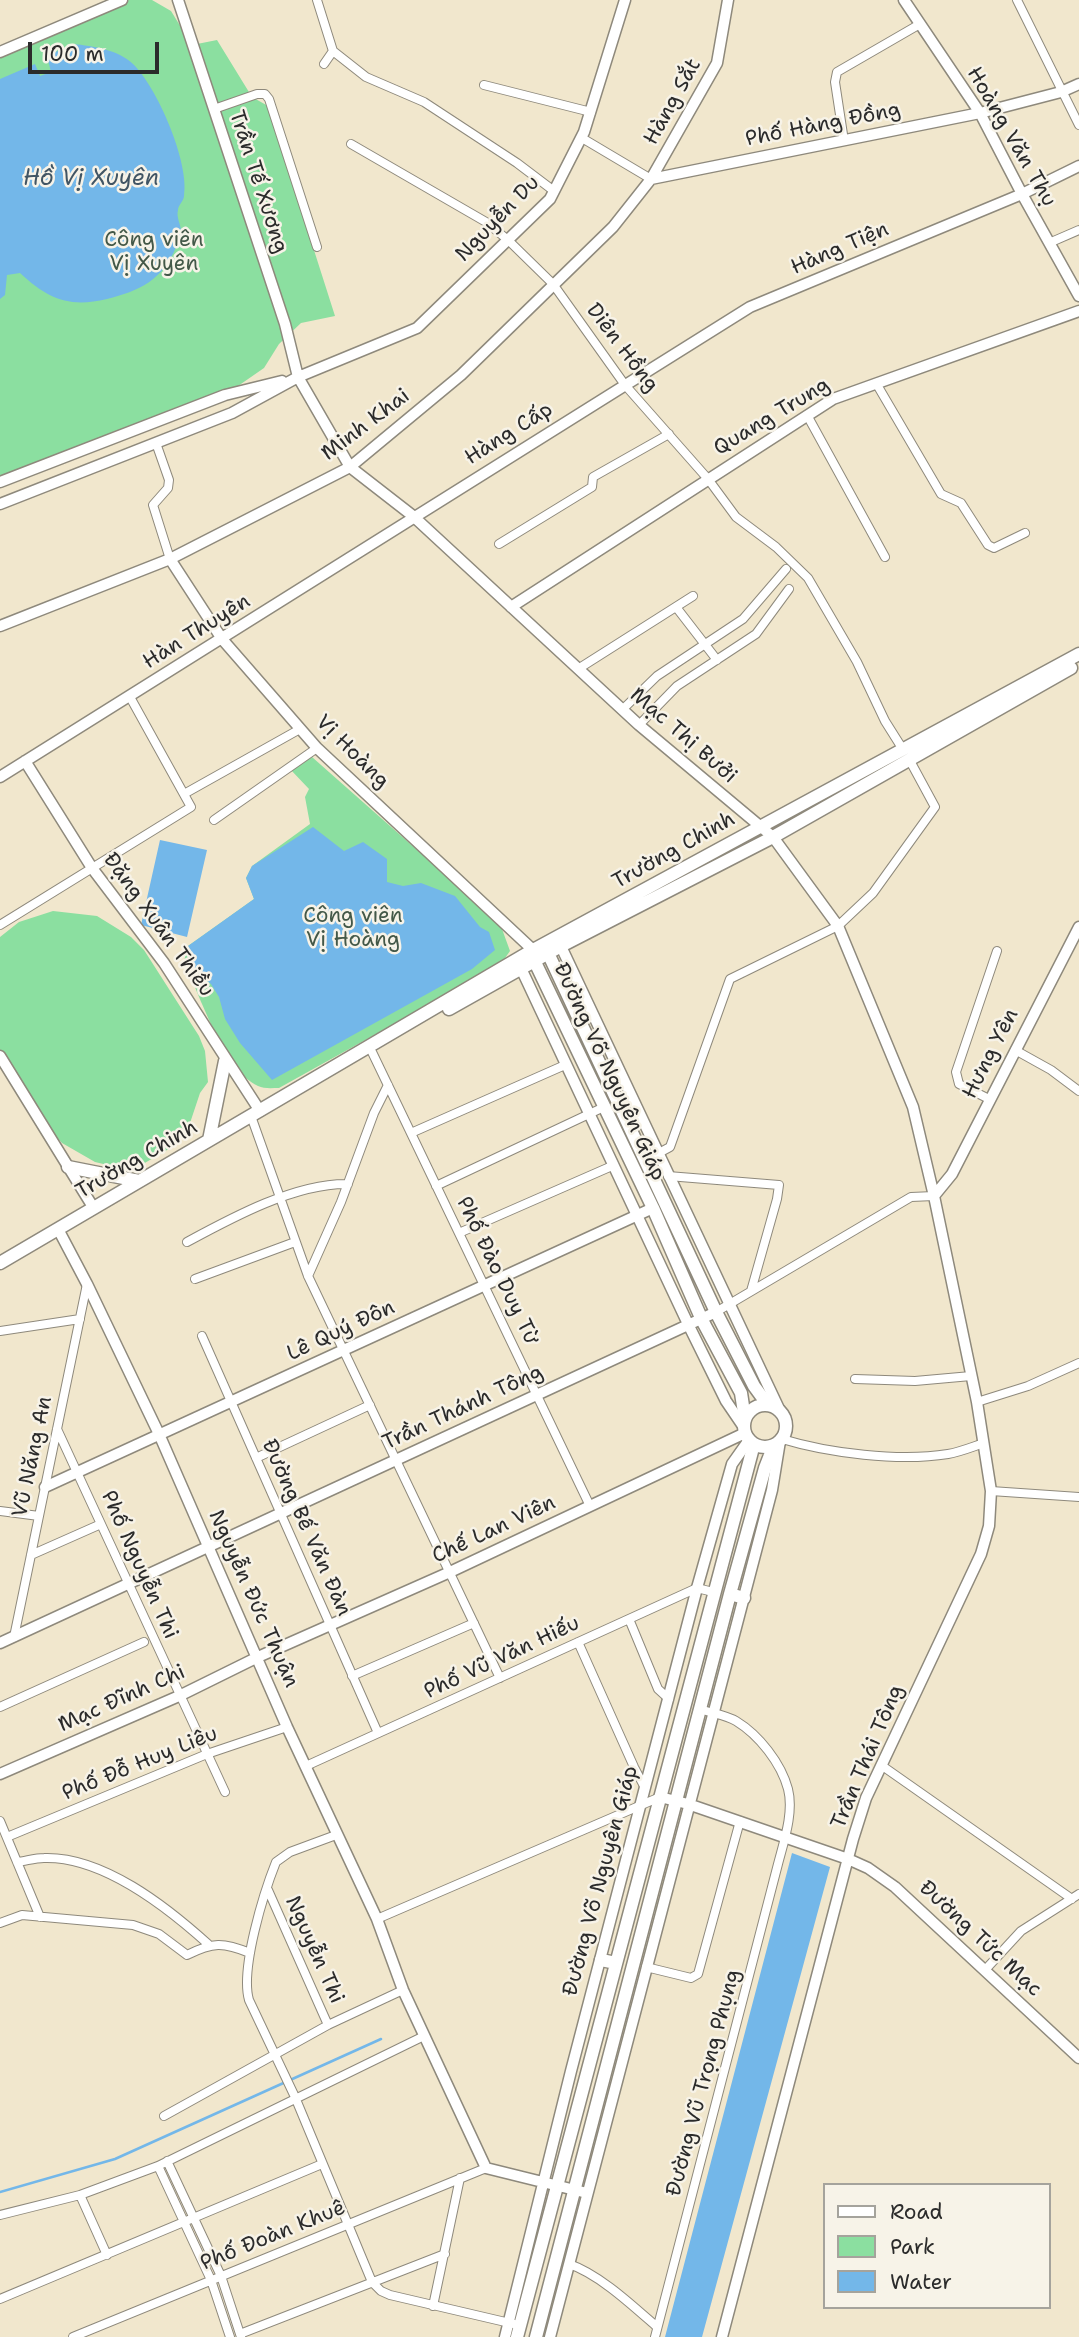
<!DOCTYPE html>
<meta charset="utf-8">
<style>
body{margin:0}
#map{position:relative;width:1079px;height:2337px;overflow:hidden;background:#f1e7cd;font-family:"Shantell Sans",sans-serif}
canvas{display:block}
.legend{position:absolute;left:823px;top:2183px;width:228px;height:126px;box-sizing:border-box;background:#f7f3e8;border:2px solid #a5a39c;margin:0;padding:9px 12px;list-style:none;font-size:21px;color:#2b2b2b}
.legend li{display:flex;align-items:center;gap:14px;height:35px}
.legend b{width:35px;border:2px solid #a5a39c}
.scale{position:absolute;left:28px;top:42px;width:131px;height:32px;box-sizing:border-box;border:4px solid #2b2b2b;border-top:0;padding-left:9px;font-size:21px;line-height:24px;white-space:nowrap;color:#2b2b2b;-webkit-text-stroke:5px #f7f3e8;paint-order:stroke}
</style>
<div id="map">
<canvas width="1079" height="2337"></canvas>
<ul class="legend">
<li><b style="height:9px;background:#fff"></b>Road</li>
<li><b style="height:19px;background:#8bdfa0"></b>Park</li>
<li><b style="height:19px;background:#73b7e9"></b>Water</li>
</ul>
<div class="scale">100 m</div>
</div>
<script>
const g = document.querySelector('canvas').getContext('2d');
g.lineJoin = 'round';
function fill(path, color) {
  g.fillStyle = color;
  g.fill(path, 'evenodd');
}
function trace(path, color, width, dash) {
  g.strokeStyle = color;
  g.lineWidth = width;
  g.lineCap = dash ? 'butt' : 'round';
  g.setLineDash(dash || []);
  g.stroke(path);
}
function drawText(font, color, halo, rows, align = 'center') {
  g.font = font + ' "Shantell Sans",sans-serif';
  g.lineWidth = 5;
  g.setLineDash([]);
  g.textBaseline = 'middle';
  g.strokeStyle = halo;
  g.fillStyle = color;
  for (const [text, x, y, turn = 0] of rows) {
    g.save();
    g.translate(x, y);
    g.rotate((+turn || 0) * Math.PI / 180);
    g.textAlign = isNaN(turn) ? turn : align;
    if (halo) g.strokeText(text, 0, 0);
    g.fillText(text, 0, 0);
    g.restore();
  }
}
fill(new Path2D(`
 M129,0H152L171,11L192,45L217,40L252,97L268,106L335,316L301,323L279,344L264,368L225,395L0,482V55Z
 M312,757L459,887L502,929L510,951L500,965L279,1088C272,1088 264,1089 258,1086C224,1070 199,994 184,961L188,946L254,899L246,878L252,866L310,824L305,797L309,789L290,769Z
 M53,911L97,916L131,937L144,950L199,1036L205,1051L208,1082L200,1093L190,1123L179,1139L167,1150L143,1164L116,1167L95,1162L62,1143L47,1127L0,1050V937L19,922Z`), '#8bdfa0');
fill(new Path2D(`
 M73,44C93,46 119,50 133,64C157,87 190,163 184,196C184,201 178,205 178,210C176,217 181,225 181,231C180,236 177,242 176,247C163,280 139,291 107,299C69,308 48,299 20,273L7,275L5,295L0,299V79L35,64L40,76L51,72L47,56Z
 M313,827L344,851L363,842L387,859V882L403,886L421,883L455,896L480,927L489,932L495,950L472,969L272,1080L240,1043L225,1019L219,997L211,984L192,968L188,946L254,899L246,878L252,866Z
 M160,840L207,850L187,937L141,925Z
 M792,1853L830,1867L702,2337H665Z`), '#73b7e9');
trace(new Path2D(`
 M0,2192L115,2159L381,2039`), '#73b7e9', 2.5);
const street = new Path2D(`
 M317,0L333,51L324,64
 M1017,0L1079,125
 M333,51L366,77L424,102L517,163L554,191
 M484,85L591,112
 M214,109L257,94H265L269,99L317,247
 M582,138L651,179
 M844,141L835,82L837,72L920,24
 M351,144L486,222L508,240L553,284L625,385L708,479L736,517L776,547L808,578L857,662L885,721L902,748
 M1049,243L1079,230
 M876,383L941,494L961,503L988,545L994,548L1025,533
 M807,415L885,557
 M156,443L169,480L168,488L153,505L170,559
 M499,544L592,487L593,477L669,434
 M676,607L717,660
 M578,669L693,596
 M622,710L657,676L743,619L786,569
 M639,725L677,686L756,634L789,589
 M184,794L300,729
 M214,820L317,748
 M0,925L191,807L130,697
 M1015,1050L1051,1070L1079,1091
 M372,1052L590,1506
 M989,1099L959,1084L956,1072L997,951
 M251,1116L308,1276L500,1678
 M411,1133L565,1065
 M644,1161L670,1147L730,979L838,926L873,893L935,807L909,759
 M668,1176L779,1185L777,1199L751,1291
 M436,1186L604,1107
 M459,1233L612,1166
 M187,1242C233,1217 296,1183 348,1184
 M308,1276L341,1202L374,1113L388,1085
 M195,1279L295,1242
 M716,1312L911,1197L934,1196
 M0,1331L80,1319
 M202,1336L378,1733
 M855,1379L915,1381L971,1376
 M977,1402L1028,1386L1079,1363
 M57,1429L225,1792
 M782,1439C828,1453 899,1462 948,1454C960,1452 972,1447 984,1443
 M256,1458L370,1405
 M991,1491L1079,1497
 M0,1511L39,1516
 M31,1555L101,1524
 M629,1619L658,1689L669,1699
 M14,1637L87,1284
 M578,1642L634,1767L645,1788
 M352,1676L474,1623
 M0,1707L144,1642
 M881,1765L1072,1899
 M306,1766L697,1588L713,1592
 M0,1821L40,1917
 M336,1835L290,1852L276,1862C264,1892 240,1969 249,2000L295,2097L372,2282L381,2291L390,2295L514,2324
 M7,1837L207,1754L287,1727
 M17,1862C26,1861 35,1858 44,1858C103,1856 167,1907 208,1944
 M268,1890L328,2025
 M377,1919L660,1797
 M0,1923L22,1915L133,1925L159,1934L187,1955C213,1942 223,1942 250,1953
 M646,1967L691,1978L698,1974L740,1821
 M985,1970L1021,1931L1079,1894
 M164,2116L328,2025L403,1990
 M167,2161L221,2276L241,2337
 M158,2166L211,2280L230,2337
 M80,2195L107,2255
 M0,2215L80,2195L158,2166L424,2036
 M569,2264C599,2274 633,2306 657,2327
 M0,2299L322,2164
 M433,2306L460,2178
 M240,2334L445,2254
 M73,2337L486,2168
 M655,2337L778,1864C784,1841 794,1812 788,1789C781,1763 759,1735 736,1721C726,1715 711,1713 700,1709`);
const secondary = new Path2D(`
 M178,0L285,324L298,377L350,467L413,516L639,725L773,837L838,926L913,1107L934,1196L977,1402L991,1491L989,1526L981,1554L866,1798L853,1839L722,2337
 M904,0L980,113L1022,194L1079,296
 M0,52L122,0
 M651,179L980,113L1061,92L1079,84
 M0,482L225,395L282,381
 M0,504L232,413L298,377L417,328L550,199L584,132L625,0
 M170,559L222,639L317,748L533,950
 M511,607L833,399L1079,311
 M0,626L170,559L350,467L461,375L613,227L651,179L717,63L728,0
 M25,761L92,868L164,963L260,1111
 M0,777L750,307L1022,194L1079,166
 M557,938L780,1411
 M518,962L689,1326L726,1401L743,1426
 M0,1056L93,1207
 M934,1196L952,1174L1079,927
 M58,1229L87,1284L159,1434L287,1727L377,1919L403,1990L486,2168L587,2193
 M45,1487L653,1208
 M0,1643L716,1312
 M0,1774L179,1696L258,1657L450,1572L745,1433
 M660,1797L688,1804L848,1859L868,1868L895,1887L1079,2058
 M505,2337L571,2071L697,1588L732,1464L749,1440
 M550,2337L772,1490L780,1441`);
const primary = new Path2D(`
 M449,1009L561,946L773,837L1071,668
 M209,1140L225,1061
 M68,1167L139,1181
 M0,1263L533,950L1079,654
 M744 1426a21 21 0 1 1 42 0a21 21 0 1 1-42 0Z
 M745,1419L741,1393L702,1320L653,1208L534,960L533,950L548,953L716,1312L754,1386L762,1397L774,1407
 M730,1594L744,1598
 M601,1960L616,1963
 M517,2337L754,1444
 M536,2337L730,1594L765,1468L774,1445`);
trace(street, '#8e897c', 10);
trace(secondary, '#8e897c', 13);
trace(primary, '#8e897c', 15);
trace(street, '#fff', 8);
trace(secondary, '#fff', 10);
trace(primary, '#fff', 12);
drawText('21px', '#2b2b2b', '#f7f3e8', [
 ["Hàng Sắt",673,102,-61],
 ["Phố Hàng Đồng",823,125,-11],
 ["Hoàng Văn Thụ",1011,137,60],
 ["Trần Tế Xương",258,182,72],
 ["Nguyễn Du",498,219,-46],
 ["Hàng Tiện",840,249,-23],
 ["Diên Hồng",622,348,53],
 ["Quang Trung",772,417,-31],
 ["Minh Khai",366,425,-37],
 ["Hàng Cấp",509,434,-32],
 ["Hàn Thuyên",197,632,-32],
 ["Mạc Thị Bưởi",683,736,41],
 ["Vị Hoàng",352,752,45],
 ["Trường Chinh",674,851,-29],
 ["Đặng Xuân Thiều",158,925,54],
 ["Hưng Yên",991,1054,-63],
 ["Đường Võ Nguyên Giáp",609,1072,65],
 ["Trường Chinh",137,1160,-30],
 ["Phố Đào Duy Từ",497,1271,64],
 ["Lê Quý Đôn",341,1331,-25],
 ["Trần Thánh Tông",463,1408,-25],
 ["Vũ Năng An",33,1457,-78],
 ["Đường Bế Văn Đàn",306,1528,66],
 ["Chế Lan Viên",494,1530,-25],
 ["Phố Nguyễn Thi",139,1565,66],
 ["Nguyễn Đức Thuận",253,1599,66],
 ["Phố Vũ Văn Hiếu",502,1658,-25],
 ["Mạc Đĩnh Chi",122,1699,-24],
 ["Trần Thái Tông",868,1757,-67],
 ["Phố Đỗ Huy Liêu",140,1764,-22],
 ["Đường Võ Nguyên Giáp",601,1881,-75],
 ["Đường Tức Mạc",980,1939,43],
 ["Nguyễn Thi",314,1950,66],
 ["Đường Vũ Trọng Phụng",704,2083,-75],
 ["Phố Đoàn Khuê",273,2236,-22]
]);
drawText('21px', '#435848', '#f7f3e8', [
 ["Công viên",154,241],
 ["Vị Xuyên",154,265],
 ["Công viên",353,917],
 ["Vị Hoàng",353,941]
]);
drawText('italic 23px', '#415564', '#f7f3e8', [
 ["Hồ Vị Xuyên",91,179]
]);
</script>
